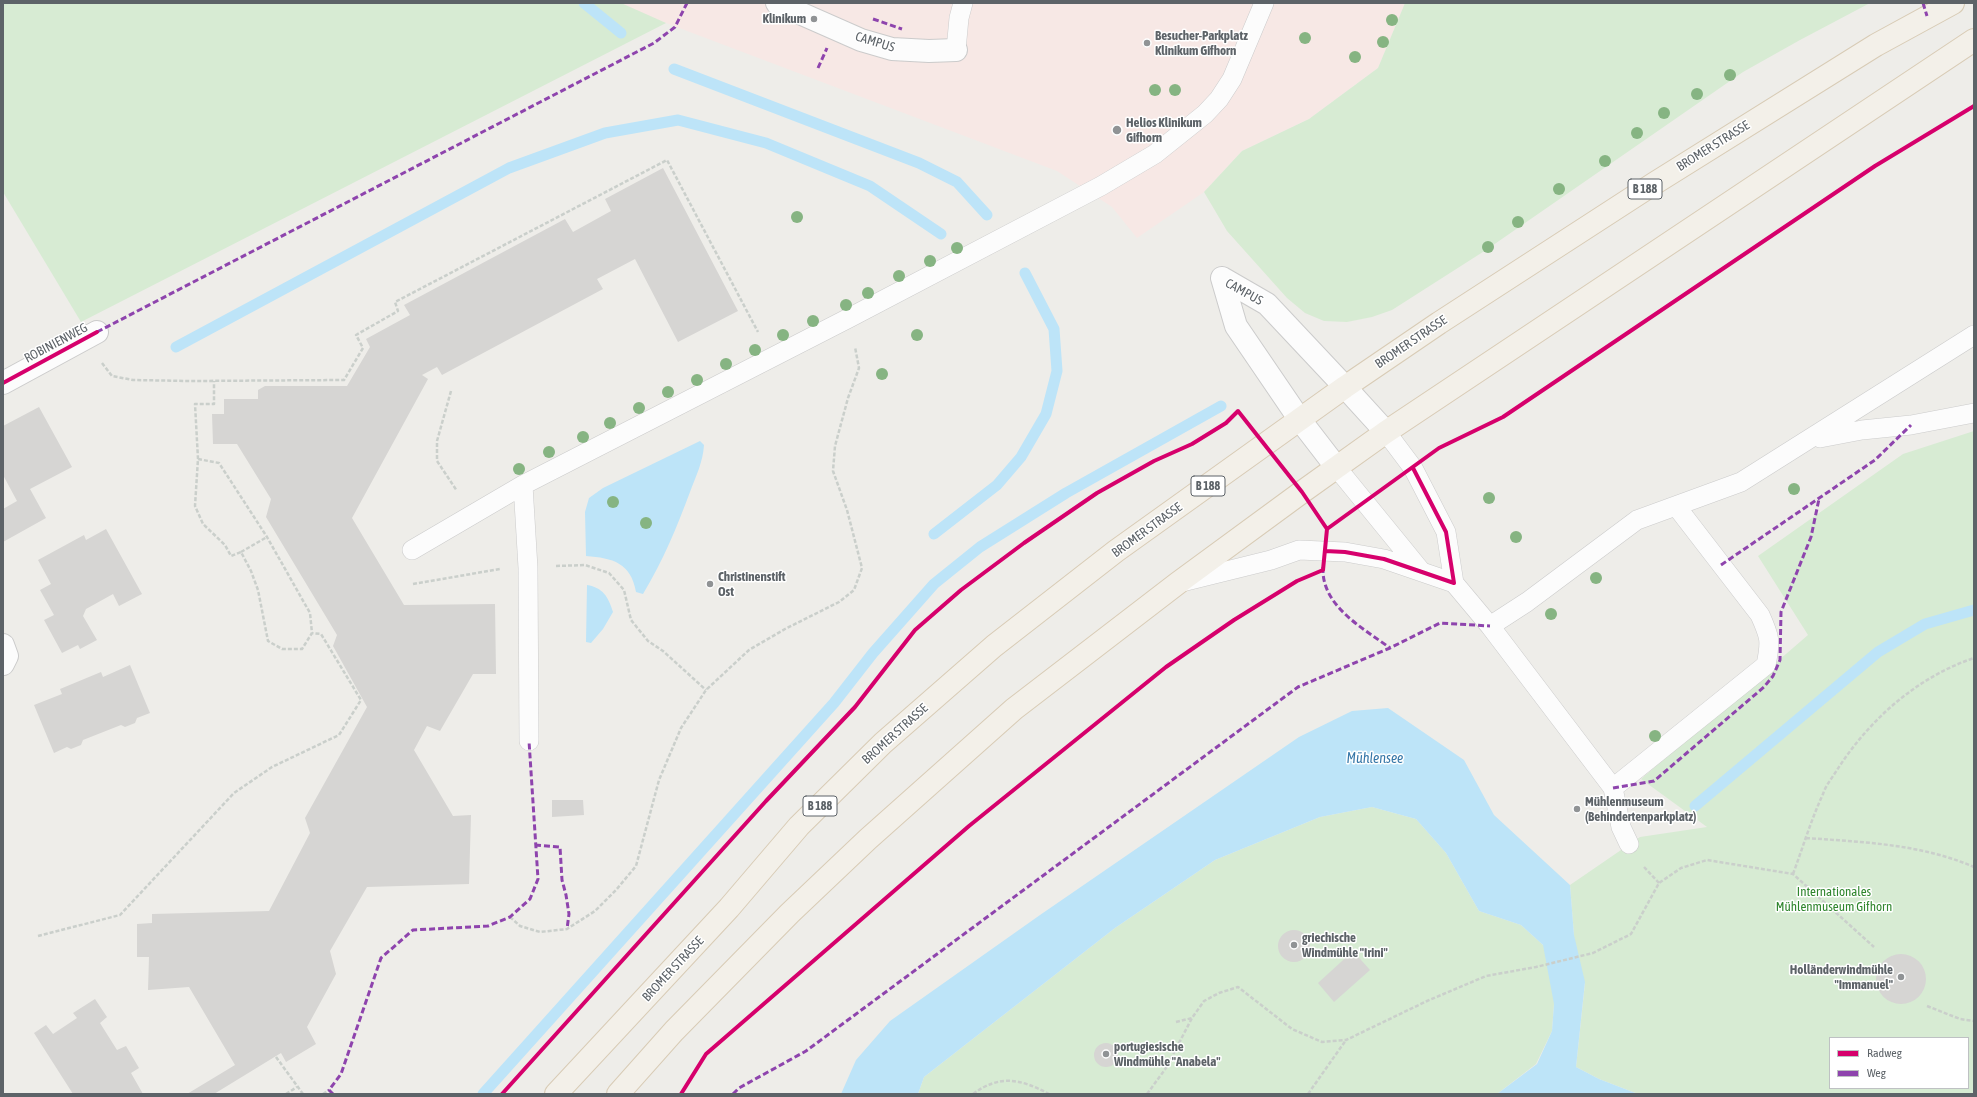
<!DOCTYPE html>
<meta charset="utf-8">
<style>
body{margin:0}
#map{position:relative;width:1977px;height:1097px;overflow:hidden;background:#eeede9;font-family:"Asap Condensed",sans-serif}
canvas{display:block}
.frame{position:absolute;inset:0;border:4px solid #5d6368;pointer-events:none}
.legend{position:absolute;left:1829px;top:1037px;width:140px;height:52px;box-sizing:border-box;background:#fff;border:1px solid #bec1c3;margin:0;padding:5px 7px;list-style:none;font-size:12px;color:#5d6368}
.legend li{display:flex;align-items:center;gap:8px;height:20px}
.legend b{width:20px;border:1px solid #bec1c3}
</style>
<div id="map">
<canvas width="1977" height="1097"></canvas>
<div class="frame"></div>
<ul class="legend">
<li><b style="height:5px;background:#d6006c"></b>Radweg</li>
<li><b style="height:5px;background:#8e44ad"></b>Weg</li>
</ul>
</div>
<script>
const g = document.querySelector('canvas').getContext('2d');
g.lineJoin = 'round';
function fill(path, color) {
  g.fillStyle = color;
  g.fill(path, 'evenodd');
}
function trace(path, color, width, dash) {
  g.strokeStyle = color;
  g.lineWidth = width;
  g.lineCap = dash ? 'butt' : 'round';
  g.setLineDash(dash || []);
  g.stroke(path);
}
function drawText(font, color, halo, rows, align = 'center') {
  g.font = font + ' "Asap Condensed",sans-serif';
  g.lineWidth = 3;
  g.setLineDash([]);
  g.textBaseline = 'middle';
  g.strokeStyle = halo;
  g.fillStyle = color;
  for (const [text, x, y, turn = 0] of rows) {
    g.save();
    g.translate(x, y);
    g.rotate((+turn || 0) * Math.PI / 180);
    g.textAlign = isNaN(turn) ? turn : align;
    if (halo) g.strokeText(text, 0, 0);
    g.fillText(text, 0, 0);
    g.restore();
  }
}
fill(new Path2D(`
 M621,3H1405L1378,68L1309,119L1242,151L1204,192L1137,238L1112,207L1057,171L666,23L644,15Z`), '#f7e8e5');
fill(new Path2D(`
 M3,3H621L666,23L81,322L3,192Z
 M1405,3H1870L1800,40L1743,72L1486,250L1392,310L1372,317L1347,322L1324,321L1305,313L1287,298L1227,231L1204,192L1242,151L1309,119L1378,68Z
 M1974,431V1094H1638L1599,1079L1576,1067L1585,983L1554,1004L1552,1031L1536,1064L1497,1094H918L924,1077L1115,928L1215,860L1320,817L1372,807L1416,819L1446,853L1479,911L1521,925L1543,945L1574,935L1570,885L1640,837L1707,827L1641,779L1808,635L1758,556L1903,454ZM1830,1038H1968V1088H1830Z`), '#d7ebd3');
fill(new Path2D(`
 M700,441L704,445C703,462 696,476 690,492C677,527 663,561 643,594L636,592C631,563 613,558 586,556L585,512L589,498L603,488Z
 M587,585C603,588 608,596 613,612L603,629L591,643L586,642Z
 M1388,708L1464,760L1494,815L1570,885L1574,935L1585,982L1576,1067L1599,1079L1638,1094H1497L1537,1064L1552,1031L1554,1004L1543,945L1521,925L1479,911L1446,853L1416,819L1372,807L1320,817L1215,860L1115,928L924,1077L918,1094H841L856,1060L890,1021L1040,915L1299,737L1352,711Z`), '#bde4f8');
trace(new Path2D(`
 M584,3L621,33
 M674,69L919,163L957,182L987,215
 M176,347L509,168L605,133L678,120L766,143L870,186L941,234
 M934,534L997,485L1021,457L1046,414L1057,371L1054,329L1025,273
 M1695,806L1878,652L1925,624L1974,610
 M483,1094L834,703L873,653L934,584L980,547L1066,493L1221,406`), '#bde4f8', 11);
fill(new Path2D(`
 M663,168L738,311L678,342L635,259L597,279L603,289L442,375L437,367L422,375L428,379L352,518L404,605L495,604L496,674H473L440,731L427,726L414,750L453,816L471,815L469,884L367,887L330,951L336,974L307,1027L316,1044L286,1062L281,1053L214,1094H187L235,1065L189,987L148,990L149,957H137V924L152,923V914L269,911L310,833L305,818L367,707L333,646L337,635L266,517L271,499L237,444H213L212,414H224V399H258V390L265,386H347L370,347L366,339L410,315L404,305L565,219L573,232L611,211L605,199Z
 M39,407L72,467L30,489L46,518L3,542V509L17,501L3,475V426Z
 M106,529L142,594L119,606L113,594L86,609L83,616L97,640L80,649L78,645L62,653L44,620L54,615L40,590L51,584L38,560L84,535L86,540Z
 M130,665L150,713L137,718L135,723L125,727L121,725L83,740L81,745L71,749L67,747L54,753L34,705L62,694L60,689L101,672L103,677Z
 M552,800H583L584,815L552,817Z
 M1278 946a16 16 0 1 1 32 0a16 16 0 1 1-32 0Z
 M1353,951L1370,970L1334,1002L1318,983Z
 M1876 979a25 25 0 1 1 50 0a25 25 0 1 1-50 0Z
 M95,999L107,1017L100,1023L117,1050L126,1046L139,1068L131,1073L143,1094H73L34,1033L46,1025L53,1034L77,1018L73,1013Z
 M1094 1055a12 12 0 1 1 24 0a12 12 0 1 1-24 0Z`), '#d6d5d3');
const service = new Path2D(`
 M956,50L959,18L963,3
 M1386,432L1413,468L1446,532L1454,583
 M1820,438L1862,430L1911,425L1974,413
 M1337,468L1421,571
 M523,485L528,568L529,741
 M412,550L523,485L849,318L1101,186L1155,154L1205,114L1219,99L1232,79L1264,3
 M1182,582L1271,560L1299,550L1345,552L1384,559L1454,583L1490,626L1613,788L1621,827L1629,844
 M1490,626L1527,602L1637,520L1741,482L1974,335
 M1613,788L1766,665C1771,641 1770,637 1760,615L1676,506`);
const minor = new Path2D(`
 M777,3L861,40L892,49L929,51L956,50
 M1222,278L1267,304L1345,387L1386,432
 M1222,278L1236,326L1300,420L1337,468
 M3,383L97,332
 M3,645L7,656L3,664`);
const primary = new Path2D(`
 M556,1094L729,908L799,826L883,743L994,646L1116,551L1345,387L1439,323L1655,183L1876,45L1953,3
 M618,1094L674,1031L790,913L868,839L1014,709L1178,583L1302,492L1386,432L1974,40`);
trace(service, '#cbcbcb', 20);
trace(minor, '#cbcbcb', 24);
trace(primary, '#d8cbb5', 24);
trace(new Path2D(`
 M102,363L112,376L133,380L190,381L344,380L363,348L356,335L398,311L395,302L667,160L758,332
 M451,391L437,441V461L457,491
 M198,459L219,463L267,537L310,613L312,633L302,649H282L268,641L258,590L251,571L241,552L231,556L225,545L203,524L195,506L198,459L195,404H214V381
 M241,552L267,537
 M556,566L585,565L609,573L624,590L631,620L648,641L663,651L706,690
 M413,584L500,569
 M1806,838C1863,842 1921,844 1974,867
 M1644,867L1659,883
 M1793,874C1803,847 1811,820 1823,794C1826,785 1832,778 1837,770C1869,720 1917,677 1974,658
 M510,917L520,926L540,932L567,929L595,911L616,890L636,866L659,780L681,728L706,690L749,650L785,629L839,602L854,590L862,568L847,510L833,471L835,446L848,398L859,368L855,347
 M38,936L120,915L234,793L272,767L339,735L361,700L321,634L312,633
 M1927,1006L1960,1019L1974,1021
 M1176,1022L1192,1018L1204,1001L1219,993L1238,987L1292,1029L1322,1042L1346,1040L1427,1001L1486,976L1536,967L1593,953L1631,934L1659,883L1681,868L1707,860L1793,874L1874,947
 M276,1057L303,1094
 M286,1094L297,1087
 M323,1094L329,1090
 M973,1094C1000,1074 1021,1079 1049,1094
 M1147,1094L1166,1068L1192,1018
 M1308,1094L1346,1040`), '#cacfcb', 2.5, [4, 2]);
trace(service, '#fcfcfc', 19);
trace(minor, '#fcfcfc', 22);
trace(primary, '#f3f0e9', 22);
trace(new Path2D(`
 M1923,3L1927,16
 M873,19L902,29
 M818,68L827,48
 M97,332L654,43L675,27L687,3
 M1721,565L1875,460L1911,425
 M1323,567C1321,606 1363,628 1390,648
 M1613,788L1654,781L1764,687L1773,676L1780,660L1781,612L1811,537L1819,499
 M535,845L560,847L562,880L566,895L569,914L567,929
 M333,1094L329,1090L341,1074L381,958L413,930L488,926L510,917L530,899L538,879L529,741
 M733,1094L739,1088L806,1051L1298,687L1390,648L1440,623L1490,626`), '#8e44ad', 3, [6, 3]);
trace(new Path2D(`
 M3,383L97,332
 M1325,551L1345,552L1384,559L1454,583L1446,532L1413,468
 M502,1094L766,801L855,707L915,630L961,590L1024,543L1097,493L1154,461L1192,444L1226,423L1238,411L1302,492L1327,529
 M681,1094L706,1054L969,826L1166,667L1234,620L1297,581L1323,570L1327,529L1439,448L1503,417L1875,166L1974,106`), '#d6006c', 4);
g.fillStyle = '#86b482';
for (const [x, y] of [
 [1392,20],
 [1305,38],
 [1383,42],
 [1355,57],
 [1730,75],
 [1155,90],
 [1175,90],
 [1697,94],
 [1664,113],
 [1637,133],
 [1605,161],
 [1559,189],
 [797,217],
 [1518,222],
 [1488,247],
 [957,248],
 [930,261],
 [899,276],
 [868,293],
 [846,305],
 [813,321],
 [783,335],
 [917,335],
 [755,350],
 [726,364],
 [882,374],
 [697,380],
 [668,392],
 [639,408],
 [610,423],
 [583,437],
 [549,452],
 [519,469],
 [1794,489],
 [1489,498],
 [613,502],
 [646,523],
 [1516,537],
 [1596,578],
 [1551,614],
 [1655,736]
]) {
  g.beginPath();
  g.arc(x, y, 6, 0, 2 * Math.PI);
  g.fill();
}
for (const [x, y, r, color] of [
 [814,19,4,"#909395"],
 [1147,43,4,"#909395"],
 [1117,130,5,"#909395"],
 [710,584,4,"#909395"],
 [1577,809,4,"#909395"],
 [1294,945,4,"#909395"],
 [1901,977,4,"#909395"],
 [1106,1054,4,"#909395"]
]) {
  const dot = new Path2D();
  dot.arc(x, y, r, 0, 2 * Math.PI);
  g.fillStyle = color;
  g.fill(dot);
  trace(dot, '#fff', 1.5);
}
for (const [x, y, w] of [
 [1645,189,34],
 [1208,486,34],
 [820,806,34]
]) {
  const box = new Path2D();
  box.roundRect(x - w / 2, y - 10, w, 20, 3);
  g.fillStyle = '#fff';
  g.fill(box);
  trace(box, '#5d6368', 1);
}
drawText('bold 12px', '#5d6368', null, [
 ["B 188",1645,189],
 ["B 188",1208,486],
 ["B 188",820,806]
]);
drawText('bold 13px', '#5d6368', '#fff', [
 ["Klinikum",806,19,"right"],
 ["Besucher-Parkplatz",1155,36],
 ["Klinikum Gifhorn",1155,51],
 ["Helios Klinikum",1126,123],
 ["Gifhorn",1126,138],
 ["Christinenstift",718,577],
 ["Ost",718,592],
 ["Mühlenmuseum",1585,802],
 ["(Behindertenparkplatz)",1585,817],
 ["griechische",1302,938],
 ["Windmühle \"Irini\"",1302,953],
 ["Holländerwindmühle",1893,970,"right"],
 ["\"Immanuel\"",1893,985,"right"],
 ["portugiesische",1114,1047],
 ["Windmühle \"Anabela\"",1114,1062]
], 'left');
drawText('13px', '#5d6368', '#fff', [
 ["CAMPUS",875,42,17],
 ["BROMER STRASSE",1713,146,-32],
 ["CAMPUS",1244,292,29],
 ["BROMER STRASSE",1411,342,-34],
 ["ROBINIENWEG",56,343,-28],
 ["BROMER STRASSE",1147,530,-36],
 ["BROMER STRASSE",895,734,-42],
 ["BROMER STRASSE",673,969,-47]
]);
drawText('13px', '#30862e', '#fff', [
 ["Internationales",1834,892],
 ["Mühlenmuseum Gifhorn",1834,907]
]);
drawText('italic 14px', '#3677a8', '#fff', [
 ["Mühlensee",1375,759]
]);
</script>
